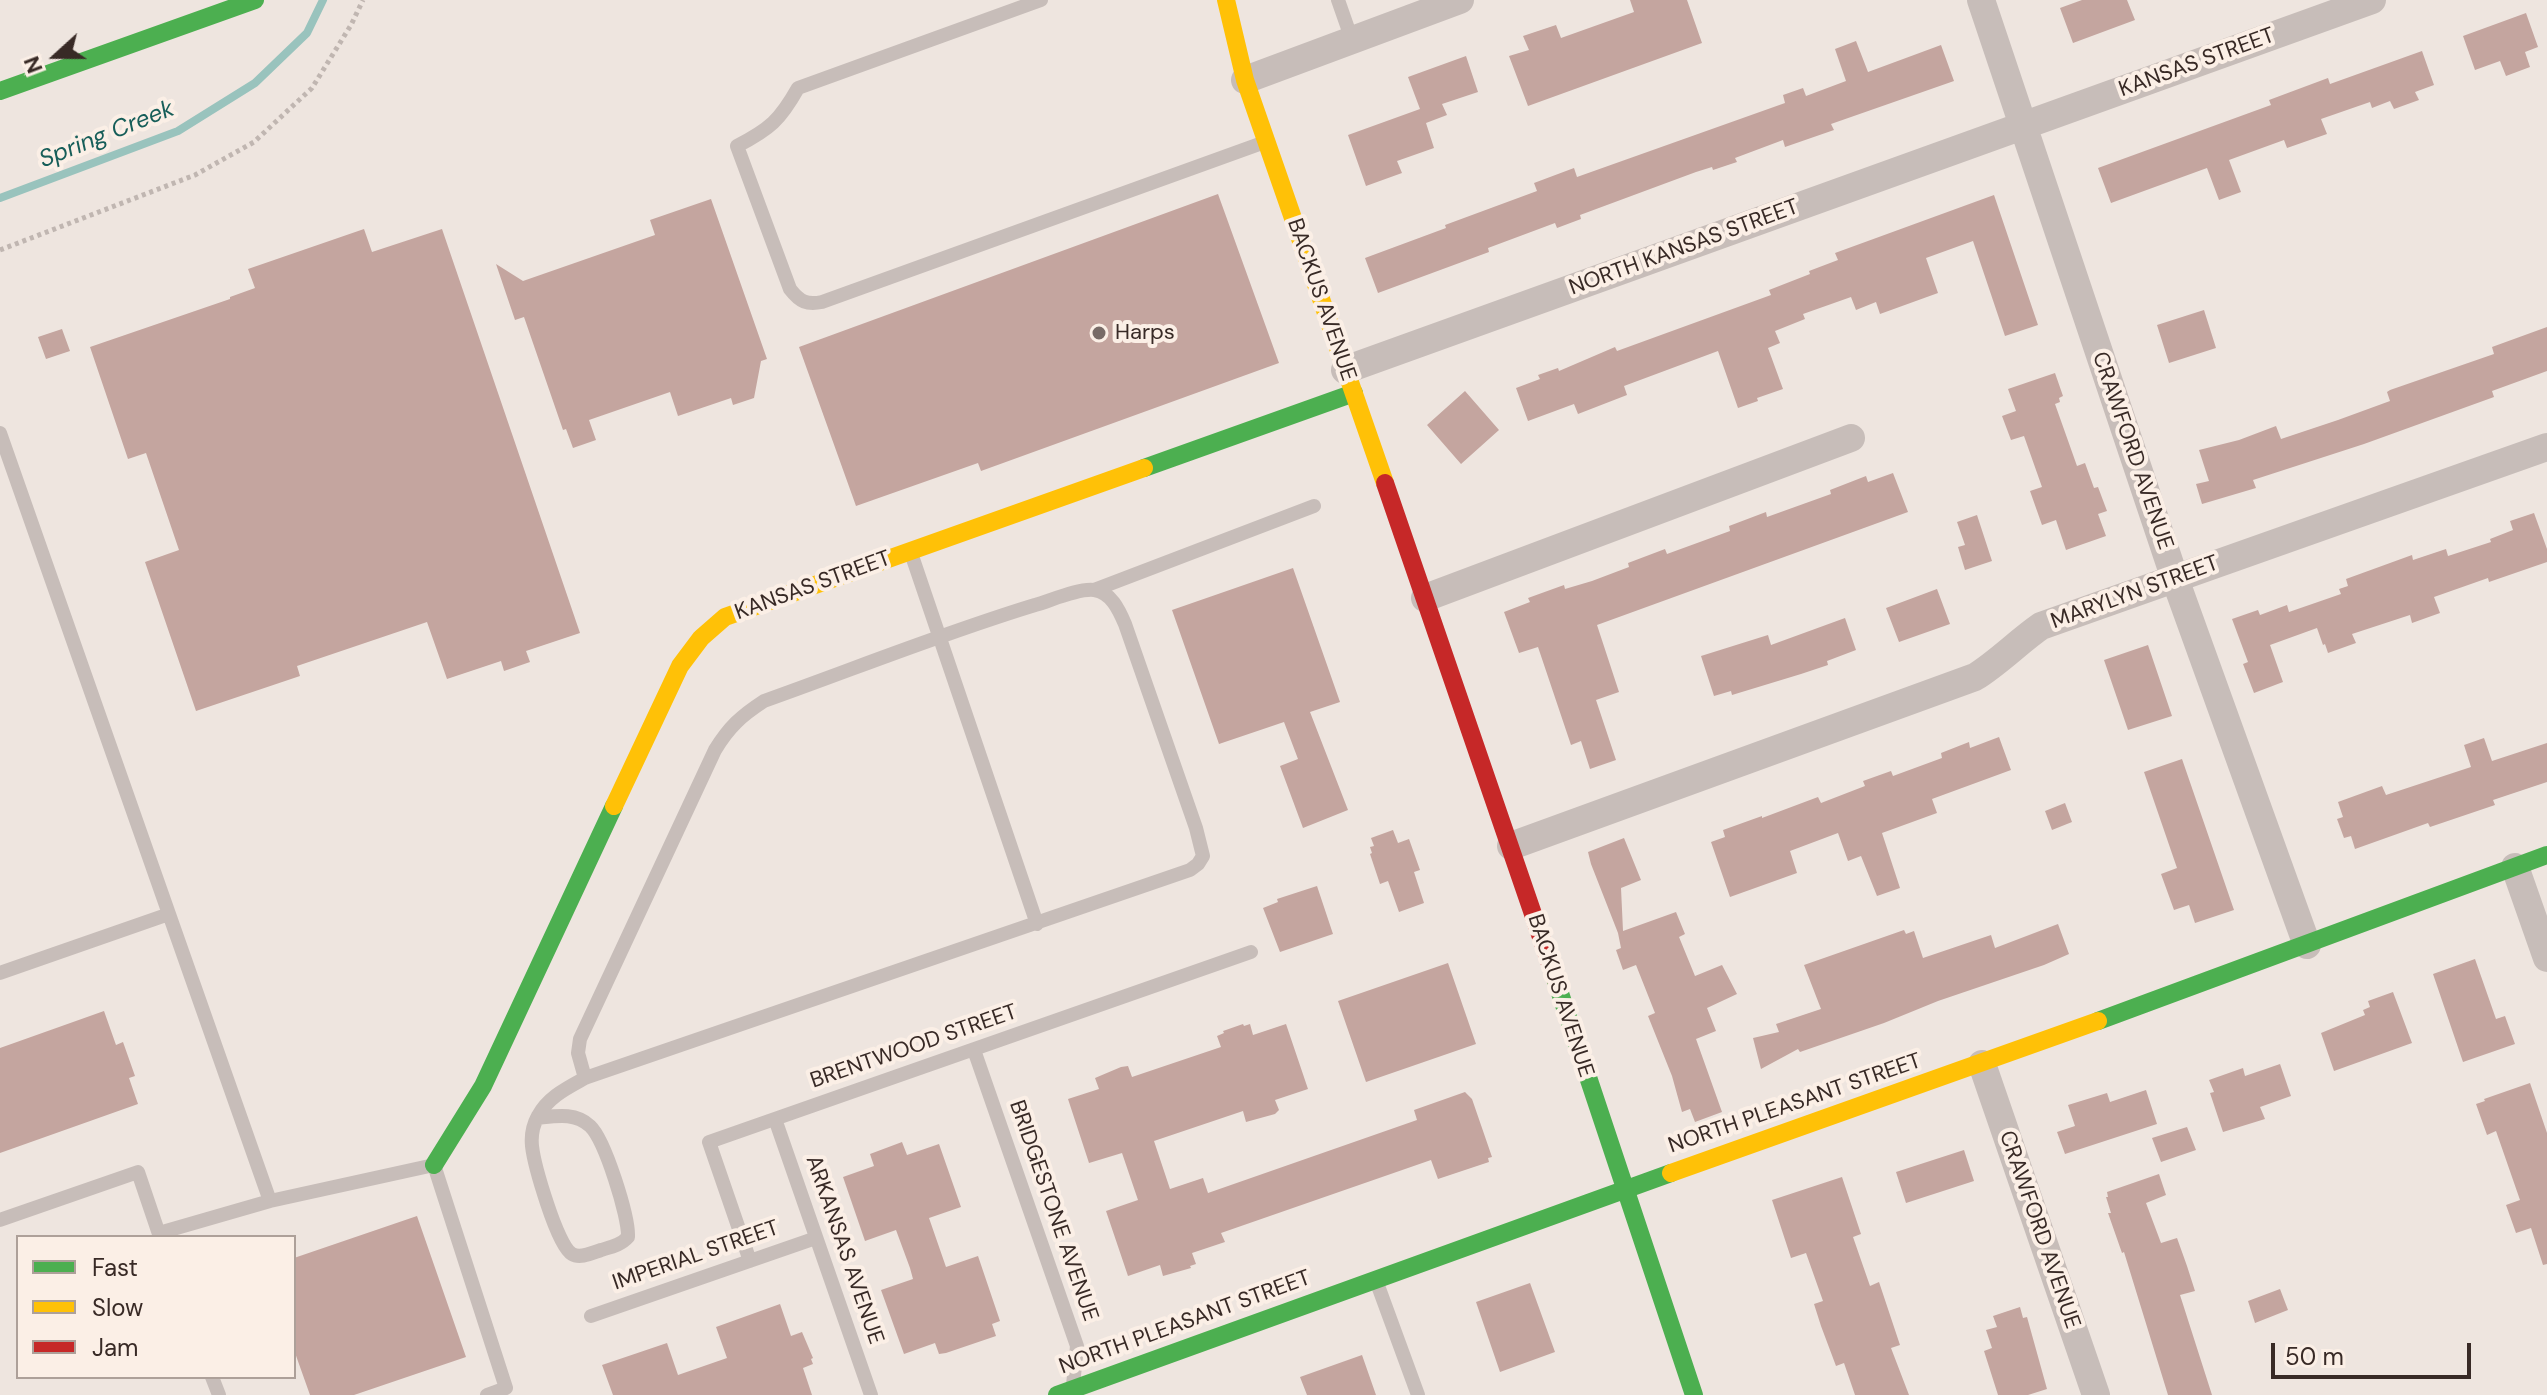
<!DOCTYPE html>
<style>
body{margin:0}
#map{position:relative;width:2547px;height:1395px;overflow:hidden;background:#eee5df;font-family:"DM Sans",sans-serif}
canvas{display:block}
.legend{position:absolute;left:16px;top:1235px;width:280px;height:144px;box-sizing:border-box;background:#fbefe6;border:2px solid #ada099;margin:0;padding:10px 14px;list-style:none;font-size:24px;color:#382a26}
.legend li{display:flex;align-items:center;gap:16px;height:40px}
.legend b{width:40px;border:2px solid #ada099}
.north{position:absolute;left:16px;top:16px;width:80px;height:80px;-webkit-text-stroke:6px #fbefe6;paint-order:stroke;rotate:249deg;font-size:22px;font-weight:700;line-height:32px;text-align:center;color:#382a26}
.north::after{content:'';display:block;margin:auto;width:28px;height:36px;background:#382a26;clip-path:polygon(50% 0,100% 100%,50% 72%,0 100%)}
.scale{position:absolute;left:2271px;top:1343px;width:200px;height:36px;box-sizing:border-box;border:4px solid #382a26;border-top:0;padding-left:10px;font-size:24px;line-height:28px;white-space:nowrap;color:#382a26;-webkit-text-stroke:6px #fbefe6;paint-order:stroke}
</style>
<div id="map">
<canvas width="2547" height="1395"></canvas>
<ul class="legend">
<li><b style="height:10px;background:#4caf50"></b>Fast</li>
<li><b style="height:10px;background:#ffc107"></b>Slow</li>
<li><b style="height:10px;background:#c62828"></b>Jam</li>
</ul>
<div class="north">N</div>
<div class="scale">50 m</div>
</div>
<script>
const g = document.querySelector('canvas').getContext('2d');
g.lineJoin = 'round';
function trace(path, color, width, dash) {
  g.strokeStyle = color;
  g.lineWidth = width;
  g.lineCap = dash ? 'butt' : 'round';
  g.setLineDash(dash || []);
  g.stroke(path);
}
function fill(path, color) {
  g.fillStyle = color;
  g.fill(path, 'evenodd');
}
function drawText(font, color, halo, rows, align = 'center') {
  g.font = font + ' "DM Sans",sans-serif';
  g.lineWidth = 8;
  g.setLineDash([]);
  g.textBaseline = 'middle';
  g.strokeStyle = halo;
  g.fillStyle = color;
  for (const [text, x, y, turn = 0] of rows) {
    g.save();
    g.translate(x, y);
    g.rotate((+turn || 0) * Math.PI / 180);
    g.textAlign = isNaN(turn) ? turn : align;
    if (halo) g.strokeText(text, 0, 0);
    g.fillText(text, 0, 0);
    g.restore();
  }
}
trace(new Path2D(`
 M0,198L178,131L255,83L307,33L323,0`), '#99c3bd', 8);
fill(new Path2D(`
 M1630,0H1687L1702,43L1528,106L1509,56L1529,50L1523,36L1556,25L1561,38L1634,12Z
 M2082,0H2127L2135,20L2073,43L2060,8Z
 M2526,13L2538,47L2525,52L2530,67L2506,76L2500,61L2475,70L2463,36Z
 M1856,41L1868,72L1941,45L1954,81L1831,124L1834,130L1785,147L1783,140L1735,158L1737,162L1713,170L1712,167L1696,172L1580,215L1581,219L1557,228L1555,223L1488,248L1489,252L1378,293L1365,258L1446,228L1445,225L1537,191L1534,183L1574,168L1577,177L1785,103L1783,95L1803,88L1806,96L1846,81L1835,49Z
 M2422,51L2434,85L2415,92L2419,100L2394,109L2390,101L2372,108L2370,102L2321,119L2327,134L2287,148L2284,140L2229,160L2241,192L2219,200L2207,168L2111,203L2098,168L2271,105L2269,100L2328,78L2330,84Z
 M1466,56L1478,92L1442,104L1447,115L1426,123L1434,148L1397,161L1402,173L1366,186L1348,135L1420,109L1408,77Z
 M1218,194L1279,363L981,471L978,463L856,506L799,347Z
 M1994,195L2038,325L2005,336L1973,241L1926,258L1938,293L1880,314L1876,302L1856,310L1851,297L1803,314L1805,319L1775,331L1780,343L1768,348L1783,389L1757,398L1758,401L1738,408L1718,351L1624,386L1627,395L1578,414L1574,404L1528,421L1516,388L1540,379L1538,375L1558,368L1559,371L1615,347L1617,351L1771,295L1769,290L1810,274L1809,271L1838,260L1835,253Z
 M711,199L767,359L761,361L754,398L733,405L731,398L678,416L670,392L589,420L596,440L573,448L566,429L563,430L524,317L515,320L496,264L523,281L655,235L650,220Z
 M364,229L372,252L442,229L580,633L526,651L530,662L504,671L501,661L447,679L427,622L297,666L300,676L196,711L145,562L179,550L146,453L128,459L90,347L230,299V297L255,288L248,269Z
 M2204,310L2216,348L2169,363L2157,325Z
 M2547,327V371L2492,391L2494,397L2364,444L2253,480L2256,488L2202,504L2196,484L2209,481L2199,450L2239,440L2276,426L2281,439L2338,420L2390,401L2387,392L2390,390L2494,354L2492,347Z
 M62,329L70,351L46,359L38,337Z
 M2055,373L2063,396L2059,398L2060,402L2055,404L2077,466L2085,463L2094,488L2098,487L2107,511L2098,514L2106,536L2066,550L2056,520L2042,525L2030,491L2042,487L2024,436L2011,440L2002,416L2016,411L2008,389Z
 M1465,391L1499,430L1461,464L1427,425Z
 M1893,473L1908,512L1597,625L1619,692L1596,700L1616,760L1590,769L1581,741L1571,745L1538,647L1519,653L1504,612L1530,602L1528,598L1564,585L1565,589L1592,581L1629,567L1628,563L1665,549L1667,554L1730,531L1729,526L1766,512L1767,517L1831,494L1830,490L1866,476L1868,482Z
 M2534,513L2547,549V562L2489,582L2488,578L2434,597L2440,613L2412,623L2410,615L2352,634L2356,643L2328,653L2325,644L2323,645L2317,628L2270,645L2283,682L2254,693L2243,664L2248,662L2232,619L2258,610L2260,615L2287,605L2289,612L2341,594L2339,589L2348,586L2346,579L2412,555L2413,560L2446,549L2448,556L2491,542L2490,539L2513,530L2510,521Z
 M1977,515L1992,561L1965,570L1958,547L1965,545L1957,522Z
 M1293,568L1340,702L1310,712L1348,810L1303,828L1280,766L1298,759L1284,722L1219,744L1172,610Z
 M1937,589L1950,624L1899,642L1886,608Z
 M1845,618L1856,650L1827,661L1828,665L1801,674L1732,695L1731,691L1714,696L1701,656L1768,635L1771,645Z
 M2148,645L2172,716L2128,730L2104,660Z
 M1999,737L2011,770L1932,799L1937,813L1882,833L1900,888L1877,896L1861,856L1848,861L1838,833L1790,851L1797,873L1730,897L1711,842L1725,837L1723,830L1762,816V818L1818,797L1821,803L1865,786L1863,781L1891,771L1893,776L1942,758L1941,753L1969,742L1970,748Z
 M2484,738L2492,761L2547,743V782L2493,800L2495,805L2430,827L2428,823L2355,849L2351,836L2344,838L2337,819L2343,817L2338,802L2382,786L2386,795L2471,767L2464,745Z
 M2182,759L2234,910L2195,923L2189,905L2174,910L2161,874L2177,868L2144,772Z
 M2065,803L2072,822L2052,830L2045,811Z
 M1393,830L1398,843L1409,839L1420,870L1414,872L1424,903L1399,912L1388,881L1380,884L1370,854L1372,853L1370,847L1374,846L1371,838Z
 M1624,838L1641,880L1621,888L1623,931L1676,912L1685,934L1679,937L1695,976L1722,965L1737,994L1707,1008L1716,1031L1696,1039L1722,1112L1695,1122L1690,1109L1682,1112L1672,1076L1648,1016L1655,1013L1636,965L1623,970L1616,950L1621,948L1618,933L1591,864L1588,852Z
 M1317,886L1333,934L1280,952L1263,908L1278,902L1277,899Z
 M2058,924L2069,954L2044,965L1938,1001L1884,1023L1800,1052L1798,1049L1761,1069L1753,1038L1779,1032L1776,1024L1821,1009L1804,965L1904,930L1906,934L1914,931L1923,958L1991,935L1995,948Z
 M2475,959L2496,1019L2505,1016L2515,1044L2463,1062L2433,974Z
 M1448,963L1476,1044L1366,1082L1338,1001Z
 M2393,992L2412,1043L2334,1071L2321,1033L2365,1015L2363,1010L2370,1007L2368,1001Z
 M104,1011L116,1045L123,1042L135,1076L129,1078L138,1104L0,1153V1048Z
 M1243,1024L1244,1026L1250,1024L1253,1035L1286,1024L1308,1089L1275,1100L1279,1110L1275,1114L1246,1122L1243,1111L1154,1141L1170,1189L1203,1178L1208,1193L1417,1120L1414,1110L1465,1092L1472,1099L1492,1157L1488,1158L1489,1162L1438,1179L1431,1160L1221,1233L1225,1242L1192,1253L1196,1264L1190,1266L1191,1268L1163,1276L1160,1265L1128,1276L1106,1211L1138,1200L1122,1153L1089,1163L1068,1099L1099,1089L1095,1078L1121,1067L1128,1066L1132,1077L1221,1047L1217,1036L1224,1033L1223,1031Z
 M2280,1064L2291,1096L2260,1107L2265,1119L2223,1132L2210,1093L2214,1092L2209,1080L2243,1068L2245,1076Z
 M2530,1083L2547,1133V1264L2543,1265L2531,1228L2516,1233L2506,1205L2520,1200L2496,1131L2487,1135L2476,1104L2485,1101L2484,1099Z
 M2146,1090L2157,1124L2065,1154L2057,1132L2075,1126L2068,1105L2107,1093L2110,1102Z
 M2187,1127L2196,1150L2161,1162L2152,1138Z
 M902,1142L907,1155L939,1144L961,1207L929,1218L946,1267L978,1256L1000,1321L992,1324L996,1336L946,1353L939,1354L935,1343L904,1354L881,1290L913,1279L910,1268L896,1230L865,1241L843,1177L874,1166L870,1154Z
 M1964,1150L1974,1181L1906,1203L1896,1172Z
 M2159,1174L2166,1195L2146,1203L2161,1243L2177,1238L2187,1266L2195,1291L2180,1295L2212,1395H2168L2124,1252L2122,1253L2108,1213H2111L2106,1197H2108L2107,1192Z
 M1842,1177L1861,1234L1853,1237L1870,1286L1879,1282L1900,1345L1891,1348L1909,1395H1855L1844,1363L1836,1366L1821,1326L1814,1304L1823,1301L1806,1253L1791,1258L1772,1200Z
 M417,1216L466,1357L354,1395H310L294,1350V1258Z
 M1530,1283L1555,1352L1500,1372L1476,1302Z
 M2280,1289L2288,1310L2255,1323L2248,1301Z
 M780,1304L791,1336L802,1332L813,1358L811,1359L813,1364L803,1368L812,1395H613L602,1365L667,1343L678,1375L727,1358L716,1327Z
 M2020,1307L2023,1318L2027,1317L2047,1389L2028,1395H1998L1984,1351L1992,1348L1986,1330L1997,1327L1993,1316Z
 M1362,1355L1376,1395H1307L1300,1377Z`), '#c4a59f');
trace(new Path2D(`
 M0,250L195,175L254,142L312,88L351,25L363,0`), '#c0b6b1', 5, [4, 4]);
trace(new Path2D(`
 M1041,0L798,88C780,120 770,129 737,146L790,289C800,302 807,305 822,302L1265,142
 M1338,0L1352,40
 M0,433L169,914L0,973
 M911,553L1037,924
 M1094,590L1314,506
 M169,914L270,1201
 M974,1050L1077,1346L1073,1385
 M537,1118C556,1116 575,1112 590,1126C605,1140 629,1217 628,1237C621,1245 611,1247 601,1250C592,1253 580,1259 572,1254C557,1246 534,1164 532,1146C531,1136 533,1125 538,1116C548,1097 567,1088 585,1078L1190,870L1198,864L1203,856L1196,828L1125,624C1119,610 1111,592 1094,590C1078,588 1050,601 1035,605C943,633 854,669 764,701C741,716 729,727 715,750L580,1039L578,1053L585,1078
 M775,1119L871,1395
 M0,1220L138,1172L160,1237
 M159,1233L270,1201L434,1165L506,1388L487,1395
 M750,1261L709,1142L1251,952
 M1377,1283L1418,1395
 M591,1316L816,1238
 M212,1377L219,1395`), '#c7bdb9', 14);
trace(new Path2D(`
 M1981,0L2175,579L2307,945
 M1245,80L1460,0
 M1345,370L2372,0
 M1425,598L1851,438
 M1511,846L1975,677C1999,662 2018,642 2041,626L2547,447
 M2515,867L2547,958
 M1982,1064L2096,1395`), '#c7bdb9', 28);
trace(new Path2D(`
 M0,91L255,0
 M1144,468L1354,393
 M1555,978L1694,1395
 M2098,1021L2547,855
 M434,1165L483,1086L614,806
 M1057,1395L1671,1173`), '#4caf50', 18);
trace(new Path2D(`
 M1226,0L1245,80L1385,483
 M614,806L680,666L701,638L725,617L1144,468
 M1671,1173L2098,1021`), '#ffc107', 18);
trace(new Path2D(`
 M1385,483L1555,978`), '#c62828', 18);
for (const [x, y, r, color] of [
 [1099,333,8,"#786b67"]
]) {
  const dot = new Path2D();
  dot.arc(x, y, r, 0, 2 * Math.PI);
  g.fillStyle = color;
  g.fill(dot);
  trace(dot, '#fbefe6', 3);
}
drawText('22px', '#382a26', '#fbefe6', [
 ["KANSAS STREET",2197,63,-20],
 ["NORTH KANSAS STREET",1684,248,-20],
 ["BACKUS AVENUE",1321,300,71],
 ["CRAWFORD AVENUE",2132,451,71],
 ["KANSAS STREET",813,586,-20],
 ["MARYLYN STREET",2135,593,-20],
 ["BACKUS AVENUE",1560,996,72],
 ["BRENTWOOD STREET",914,1047,-19],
 ["NORTH PLEASANT STREET",1795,1104,-19],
 ["BRIDGESTONE AVENUE",1053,1211,71],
 ["CRAWFORD AVENUE",2039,1230,71],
 ["ARKANSAS AVENUE",844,1250,71],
 ["IMPERIAL STREET",696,1256,-19],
 ["NORTH PLEASANT STREET",1185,1323,-20]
]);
drawText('22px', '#382a26', '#fbefe6', [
 ["Harps",1115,333]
], 'left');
drawText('italic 24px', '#175e59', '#fbefe6', [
 ["Spring Creek",107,135,-22]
]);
</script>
